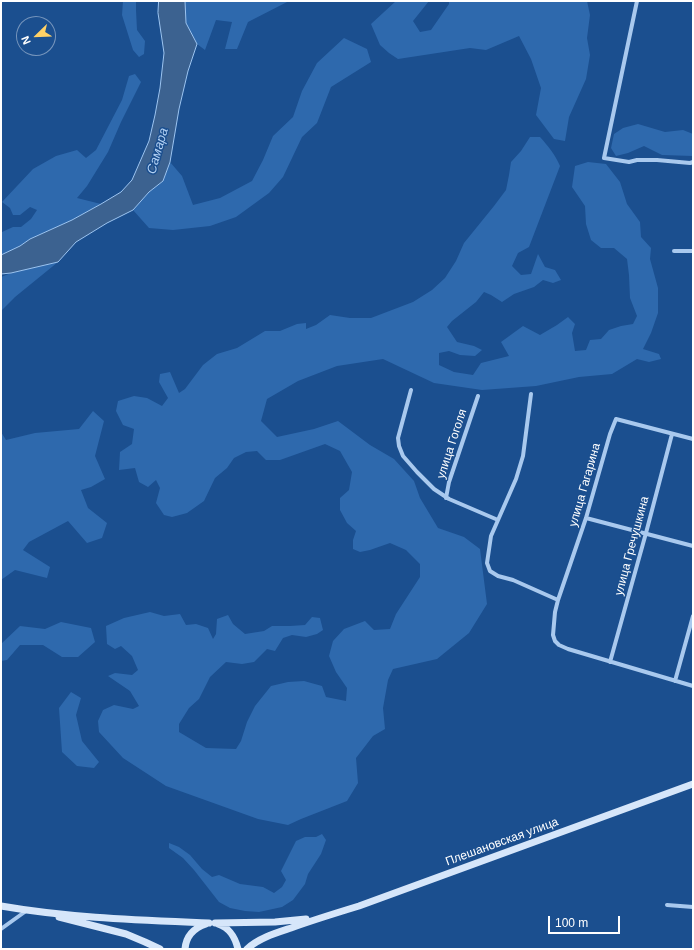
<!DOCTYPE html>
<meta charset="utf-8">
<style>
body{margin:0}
#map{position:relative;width:694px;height:950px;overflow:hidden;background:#1b4f8f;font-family:Helvetica,sans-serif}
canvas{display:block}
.frame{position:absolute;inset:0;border:2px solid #fff;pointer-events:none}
.north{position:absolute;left:16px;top:16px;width:40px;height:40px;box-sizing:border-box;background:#1b4f8f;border:1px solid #7695bc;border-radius:50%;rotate:247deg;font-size:11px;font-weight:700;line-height:16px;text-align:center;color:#fff}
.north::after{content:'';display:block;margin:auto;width:14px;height:18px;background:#ffd166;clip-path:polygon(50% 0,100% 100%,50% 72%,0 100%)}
.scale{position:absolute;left:548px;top:916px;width:72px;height:18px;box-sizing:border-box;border:2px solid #fff;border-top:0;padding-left:5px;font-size:12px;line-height:14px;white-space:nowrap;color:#fff;-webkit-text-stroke:3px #1b4f8f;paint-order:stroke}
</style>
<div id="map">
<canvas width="694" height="950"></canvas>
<div class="frame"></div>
<div class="north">N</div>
<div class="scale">100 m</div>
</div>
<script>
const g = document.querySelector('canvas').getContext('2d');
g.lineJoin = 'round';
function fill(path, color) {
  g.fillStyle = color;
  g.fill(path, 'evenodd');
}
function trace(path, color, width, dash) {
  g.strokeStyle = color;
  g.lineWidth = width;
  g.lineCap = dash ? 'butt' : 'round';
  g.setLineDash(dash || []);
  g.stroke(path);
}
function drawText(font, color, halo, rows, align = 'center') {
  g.font = font + ' Helvetica,sans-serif';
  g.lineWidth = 3;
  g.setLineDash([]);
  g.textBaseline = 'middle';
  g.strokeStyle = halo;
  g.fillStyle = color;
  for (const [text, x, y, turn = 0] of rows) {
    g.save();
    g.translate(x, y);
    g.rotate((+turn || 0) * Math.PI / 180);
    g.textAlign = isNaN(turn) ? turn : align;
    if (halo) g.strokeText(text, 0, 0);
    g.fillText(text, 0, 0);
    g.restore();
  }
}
fill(new Path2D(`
 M123,1H136V10L137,30L145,41L144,54L139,57L133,50L122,15Z
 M185,1H289L248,22L237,49H225L232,22L216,20L205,50L197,44L186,23Z
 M396,1H429L413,21L420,32L431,30L449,4V1H587L590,15L587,38L590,55L586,79L569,117L565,141L554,139L536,115L541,88L531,59L519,36L486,50L470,48L398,59L389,53L380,45L371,24Z
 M344,38L367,49L371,62L331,87L317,123L302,137L283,177L269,193L236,217L210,226L173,230L149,228L133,210L149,192L163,181L170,162L182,176L193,205L220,198L252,181L263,160L273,136L293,117L302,91L317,63Z
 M135,74L141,82L121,122L108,152L87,186L77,198L101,204L72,220L30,239L20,246L1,255V231L2,232L13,227H21L31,219L37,210L30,207L20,215H13L10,208L2,202L33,169L56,156L77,150L86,158L96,150L122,100L129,76Z
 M638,124L665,132L683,130L693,134V156L662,155L644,146L628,153L616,156L611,148L614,134L623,128Z
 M530,137H540C548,146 555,154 560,166L529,247L518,253L512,266L521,275L531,274L538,254L545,267L555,270L561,280L553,283L543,280L534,287L514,294L502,302L491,295L484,292L476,302L452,321L447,327L457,342L474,346L482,350L475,356L460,355L449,351L439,353V365L454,372L473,375L481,363L509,356L501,342L523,326L540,335L557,325L568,317L575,324L572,333L575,351L586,350L590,340L601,339L609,330L621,326L633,324L637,316L630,298L629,275L627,259L614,248H601L591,240L586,224L585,206L572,187L575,166L588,162L606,164L620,182L627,204L640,222L641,237L651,248L650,259L658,288V313L651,333L643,349L659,354L661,359L649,362L637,359L612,374L579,377L536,386L482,390L434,383L383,359L337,366L298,381L267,399L261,421L277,437L314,429L338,421L370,445L394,459L414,481L420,498L438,528L464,537L480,549L487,604L469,633L437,659L393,669L388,680L383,708L385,729L373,736L356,758L358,783L347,801L301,819L288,825L258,819L166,786L123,758L99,732L98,721L103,710L114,705L133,709L139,706L130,691L108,676L115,673L132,675L138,670L132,656L121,646L115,649L107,644L106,626L124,618L150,612L164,616L180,614L186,625L196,624L208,628L213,639L216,634L217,619L228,615L233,624L245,634L264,631L272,626H290L305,625L312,617L320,618L323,630L317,634L306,637L292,635L283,638L275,651L267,649L254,662L242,664L226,662L210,677L199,699L189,708L179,724V732L206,748L236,749L241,741L247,722L255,706L271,686L288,682L304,681L322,686L326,697L346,701L347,688L336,672L329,656L333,641L344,629L365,621L374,630L390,629L396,614L420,577V564L406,550L390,543L370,550L360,552L353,549V540L356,531L347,523L340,510V498L349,490L352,472L340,451L325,444L280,460H266L257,451L246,452L234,458L227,468L215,478L204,501L187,513L172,517L164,515L156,503L160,488L156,480L148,487L139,482L135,468L119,470L120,452L132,444L134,429L123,425L116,411L118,401L134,396L147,398L162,406L168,398L159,382L160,374L170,372L179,393L185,389L203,365L217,354L237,348L265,331H280L297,324L306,323V329L316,325L330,315L350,318H371L413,302L432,290L445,278L456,261L464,243L494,206L506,190L509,175L511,162L521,151Z
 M58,262L15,297L1,311V277L11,273Z
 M93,411L104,421L95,456L105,479L91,487L81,490L88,508L107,523L102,538L87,543L68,521L29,542L23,550L50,567L47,578L15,570L1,580V432L6,440L35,433L79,429Z
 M61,622L91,628L95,642L78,657H62L43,645H20L7,660L1,661V644L20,626L45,629Z
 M71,692L81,698L76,715L82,741L99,762L94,768L77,766L62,752L59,708Z
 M322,834L326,840L321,854L308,874L305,884L293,900L282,907L259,912L245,911L230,908L219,902L194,870L183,858L169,848V843L179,847L190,855L202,869L212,877L219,875L240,884L263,887L274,893L282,887L286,880L281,871L296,841L305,837H316Z`), '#2e69ad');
const water = new Path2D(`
 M159,1H185L186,23L197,44L188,71L179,109L170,162L163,181L149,192L133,210L107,223L76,242L58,262L11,273L1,274V255L20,246L30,239L72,220L101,204L121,192L132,180L149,141L155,115L160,88L164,53L158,13Z`);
fill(water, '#3c6290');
trace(water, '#9cc4f0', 1);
trace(new Path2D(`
 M637,1L604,158L629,162L637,160H657L690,163L693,162
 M674,251H693
 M411,390L398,438L399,446L403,456L417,472L434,489L449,499L498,520
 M531,394L523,456L516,479L491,536L487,563L490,571L498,576L513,580L558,600
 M693,439L616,419L610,434L586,518L558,600L555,612L553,635L555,641L559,645L568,649L693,686
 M446,498L449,482L478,396
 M586,518L693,546
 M610,662L646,533L672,434
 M675,681L693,616
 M667,905L693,907
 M1,929L26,911`), '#a9c9ee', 4);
trace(new Path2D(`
 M1,906C70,918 139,920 209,923
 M59,917L126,934L145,942L160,949
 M215,923L275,922L306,919
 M218,924C230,928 235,937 238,949
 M185,949C186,936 194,928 206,924
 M247,949C259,938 276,933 291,928C313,920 336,913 359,906L693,784`), '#d6e6fa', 7);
drawText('12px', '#fff', '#1b4f8f', [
 ["улица Гоголя",452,444,-72],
 ["улица Гагарина",585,485,-74],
 ["улица Гречушкина",632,546,-75],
 ["Плешановская улица",502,842,-20]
]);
drawText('italic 13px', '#b5d3f5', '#1b4f8f', [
 ["Самара",158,151,-74]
]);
</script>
